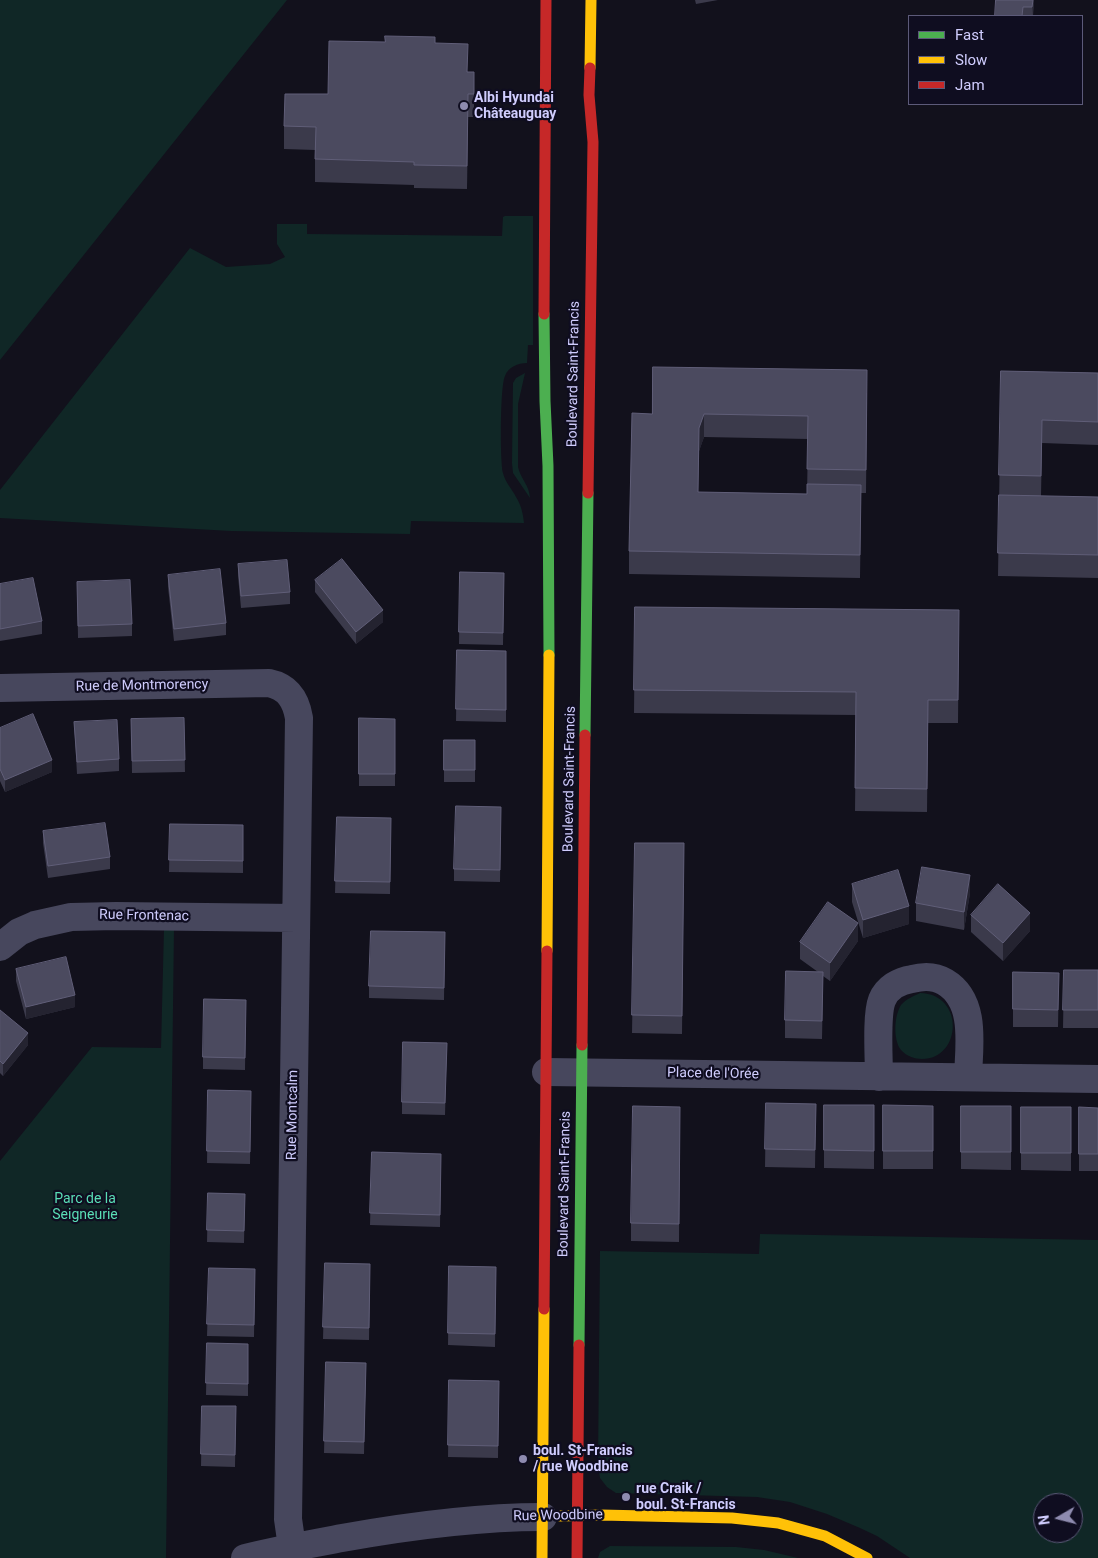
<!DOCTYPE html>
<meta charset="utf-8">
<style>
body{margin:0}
#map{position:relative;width:1098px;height:1558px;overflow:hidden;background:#12111c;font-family:Roboto,sans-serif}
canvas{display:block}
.legend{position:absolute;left:908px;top:15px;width:175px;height:90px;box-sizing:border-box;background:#0f0d20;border:1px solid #5c5a79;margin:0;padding:6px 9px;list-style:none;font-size:15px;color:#d0cdfe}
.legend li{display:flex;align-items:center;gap:10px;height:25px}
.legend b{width:25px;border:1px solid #5c5a79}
.north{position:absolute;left:1033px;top:1493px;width:50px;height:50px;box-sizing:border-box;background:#0f0d20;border:1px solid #5c5a79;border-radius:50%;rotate:262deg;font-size:14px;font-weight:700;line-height:20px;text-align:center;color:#d0cdfe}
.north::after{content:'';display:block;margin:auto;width:18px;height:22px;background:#8e8baf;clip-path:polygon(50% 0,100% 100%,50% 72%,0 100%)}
</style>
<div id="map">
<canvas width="1098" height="1558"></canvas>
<ul class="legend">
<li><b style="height:6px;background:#4caf50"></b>Fast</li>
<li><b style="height:6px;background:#ffc107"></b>Slow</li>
<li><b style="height:6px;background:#c62828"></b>Jam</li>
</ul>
<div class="north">N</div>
</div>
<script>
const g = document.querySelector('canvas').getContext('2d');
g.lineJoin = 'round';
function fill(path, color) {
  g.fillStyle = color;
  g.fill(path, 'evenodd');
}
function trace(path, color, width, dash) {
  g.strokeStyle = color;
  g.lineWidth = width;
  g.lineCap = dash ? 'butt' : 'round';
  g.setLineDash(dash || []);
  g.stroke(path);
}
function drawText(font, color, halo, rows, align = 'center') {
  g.font = font + ' Roboto,sans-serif';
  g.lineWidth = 4.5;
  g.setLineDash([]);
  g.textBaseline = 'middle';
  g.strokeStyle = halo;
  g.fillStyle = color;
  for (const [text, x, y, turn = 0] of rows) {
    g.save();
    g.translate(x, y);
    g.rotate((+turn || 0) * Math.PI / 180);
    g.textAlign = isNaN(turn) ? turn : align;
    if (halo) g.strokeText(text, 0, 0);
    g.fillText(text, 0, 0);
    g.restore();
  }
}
fill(new Path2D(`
 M0,0H287L0,360Z
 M505,216H533V345H528L527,363C518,363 508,367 505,376C500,386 500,460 503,473C505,482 512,489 516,497C521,505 523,513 524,523L411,521L410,534L231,531L0,518V490L190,248L226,267L270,264L285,257L277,244V224H307V234L502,236L503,217Z
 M525,373L518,404V467C521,480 529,484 530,498L513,473L512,463L513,383L516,378Z
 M174,928L166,1558H0V1161L92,1047L161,1048L164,929Z
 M920,993C965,994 962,1059 922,1059C915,1059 906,1056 901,1050C893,1040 894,1016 901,1005C906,999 914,996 920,993Z
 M760,1234L1098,1240V1558H910L877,1536L860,1528L827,1514L790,1502L757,1497L616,1493L607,1487L600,1478L598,1466L600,1251L759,1254ZM1043,1503H1073V1533H1043Z
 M610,1546L736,1547L764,1550L798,1558H598L600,1552Z`), '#102726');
trace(new Path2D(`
 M0,688L269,683C288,687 296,700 299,718L288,1519L292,1547
 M0,947L19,932L35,925L71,917L116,916L296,918
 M546,1072L1098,1079
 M879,1077C879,1059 876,1015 882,1000C887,988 899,981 912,979C923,976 935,976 945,982C977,1001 969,1046 968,1077
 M245,1558C277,1550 310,1544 342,1538C409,1526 476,1517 543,1517`), '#47475d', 28);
trace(new Path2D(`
 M544,314L545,401L548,466L549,655
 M585,735L588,493
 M579,1345L582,1045`), '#4caf50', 11);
trace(new Path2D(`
 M590,68L591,0
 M547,951L549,655
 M560,1516L601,1515L732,1518L778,1523L825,1536L867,1558
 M542,1558L544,1309`), '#ffc107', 11);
trace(new Path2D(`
 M544,314L546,0
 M588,493L593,142L589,95L590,68
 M582,1045L585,735
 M544,1309L547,951
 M577,1558L579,1345`), '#c62828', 11);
fill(new Path2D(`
 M695,0H718L696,4Z
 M996,0H1034L1033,16H995Z
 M435,43L468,72H474V117H468L467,189L414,188V185L315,182V150L284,149V126L328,94Z
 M1001,371L1098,373V445L1042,443L1041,496L1098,497V578L998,576Z
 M867,393L866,493H861L860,578L629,574V551L652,414ZM704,437L808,439L807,494L698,492L699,451Z
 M238,564L290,592V604L241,608L238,576Z
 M460,572L504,573L503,645L459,644Z
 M168,575L226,623V635L174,641L168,587Z
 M315,580L383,622L356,644L315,592Z
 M77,582L132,624V636L78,638Z
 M0,584L42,621V634L0,641Z
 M635,607L959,610L958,723H928L927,812L855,811L856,715L634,713Z
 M457,650L506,651V722L456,721Z
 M184,718L185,772L132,773L131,719Z
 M359,719H395V786H359Z
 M74,722L119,759V771L77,774Z
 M0,728L52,772L5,792L0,781Z
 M444,740H475V782H444Z
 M501,807L500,882L454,881V869Z
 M337,817L391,818L390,894L335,893Z
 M170,824L243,825V873L169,872Z
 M43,831L110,857V869L48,878L43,843Z
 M635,843H684L682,1034L632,1033Z
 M852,884L909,924L863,938L852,902Z
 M970,893L964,930L916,921V903Z
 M971,915L1030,931L1003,961L971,932Z
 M445,932L444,1000L369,998V986Z
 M858,941L830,981L823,976L822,1039L785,1038V1020L818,972L800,959V942Z
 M16,969L75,1007L26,1019L16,981Z
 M1064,970H1098V1028H1063Z
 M1013,972L1059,973L1058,1027H1013Z
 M246,1000L245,1070L203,1069V1057Z
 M0,1010L28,1045L3,1076L0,1073Z
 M447,1043L445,1115L402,1114V1102Z
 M208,1090L251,1091L250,1164L207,1163Z
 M766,1103L816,1104L815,1168L765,1167Z
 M824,1105H874V1169L824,1168Z
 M883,1105L933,1106V1169H883Z
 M961,1106H1011V1170L961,1169Z
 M680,1107L679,1242L631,1241V1223Z
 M1021,1107H1071V1171L1021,1170Z
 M1079,1107L1098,1108V1171H1079Z
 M372,1152L441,1154L440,1227L370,1225Z
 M208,1193L245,1194L244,1243L207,1242Z
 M325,1263L370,1264L369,1340L323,1339Z
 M449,1266L496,1267L495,1347L448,1345Z
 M209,1268L255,1269L254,1337L207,1336Z
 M207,1343L248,1344V1396L206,1395Z
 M326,1362L366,1363L364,1454L324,1453Z
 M449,1380L499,1381L498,1458L448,1457Z
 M202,1406H236L235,1467L201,1466Z`), '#3b3a4b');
fill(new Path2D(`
 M1033,0H1034L1032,16Z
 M468,94V117L467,189V166Z
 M704,414V437L699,451V428Z
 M861,485V508L860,578V555Z
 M383,610V622L356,644V632Z
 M52,760V772L5,792V780Z
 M970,875V893L964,930V912Z
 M909,906V924L863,938V920Z
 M1030,913V931L1003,961V943Z
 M858,923V941L830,981V963Z
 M823,972V990L822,1039V1021Z
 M75,995V1007L26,1019V1007Z
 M28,1033V1045L3,1076V1064Z`), '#242330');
const building = new Path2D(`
 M996,0H1033L1032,7H1023L1022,16H995Z
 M385,36L435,37V43L468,44L467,72H474V94H468L467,166L414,165V162L315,159L316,127L284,126L285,94H328L329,41L385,42Z
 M653,367L867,370L866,470L807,469L808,416L704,414L699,428L698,492L807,494V484L861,485L860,555L629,551L632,413L652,414Z
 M1001,371L1098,373V422L1042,420L1041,476L999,475Z
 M999,495L1098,497V555L998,553Z
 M342,559L383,610L356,632L315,580Z
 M287,560L290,592L241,596L238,564Z
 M220,569L226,623L174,629L168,575Z
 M460,572L504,573L503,633L459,632Z
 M33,578L42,621L0,629V584Z
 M130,580L132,624L78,626L77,582Z
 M635,607L959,610L958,700H928L927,789L855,788L856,692L634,690Z
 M457,650L506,651V710L456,709Z
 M33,714L52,760L5,780L0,769V728Z
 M184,718L185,760L132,761L131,719Z
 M359,718L395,719V774H359Z
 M117,720L119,759L77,762L74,722Z
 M444,740H475V770H444Z
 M456,806L501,807L500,870L454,869Z
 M337,817L391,818L390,882L335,881Z
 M105,823L110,857L48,866L43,831Z
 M170,824L243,825V861L169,860Z
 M635,843H684L682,1016L632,1015Z
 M922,867L970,875L964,912L916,903Z
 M898,870L909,906L863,920L852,884Z
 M998,884L1030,913L1003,943L971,915Z
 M828,902L858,923L830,963L800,942Z
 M371,931L445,932L444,988L369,986Z
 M66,957L75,995L26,1007L16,969Z
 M1064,970H1098V1010H1063Z
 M786,971L823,972L822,1021L785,1020Z
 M1013,972L1059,973L1058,1010L1013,1009Z
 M204,999L246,1000L245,1058L203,1057Z
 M0,1010L28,1033L3,1064L0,1061Z
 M403,1042L447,1043L445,1103L402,1102Z
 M208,1090L251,1091L250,1152L207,1151Z
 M766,1103L816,1104L815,1150L765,1149Z
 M824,1105H874V1151L824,1150Z
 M883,1105L933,1106V1151H883Z
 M633,1106L680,1107L679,1224L631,1223Z
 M961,1106H1011V1152H961Z
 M1021,1107H1071V1153H1021Z
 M1079,1107L1098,1108V1154H1079Z
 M372,1152L441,1154L440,1215L370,1213Z
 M208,1193L245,1194L244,1231L207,1230Z
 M325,1263L370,1264L369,1328L323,1327Z
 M449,1266L496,1267L495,1334L448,1333Z
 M209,1268L255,1269L254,1325L207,1324Z
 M207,1343L248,1344V1384L206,1383Z
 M326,1362L366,1363L364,1442L324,1441Z
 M449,1380L499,1381L498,1446L448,1445Z
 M202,1406H236L235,1455L201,1454Z`);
fill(building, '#4b4a5f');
trace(building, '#605e78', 1);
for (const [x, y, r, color] of [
 [464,106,5,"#8e8baf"],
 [523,1459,5,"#8e8baf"],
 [626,1497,5,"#8e8baf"]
]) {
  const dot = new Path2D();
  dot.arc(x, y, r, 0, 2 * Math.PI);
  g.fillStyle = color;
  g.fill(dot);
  trace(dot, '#0f0d20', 2);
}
drawText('bold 14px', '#d0cdfe', '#0f0d20', [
 ["Albi Hyundai",474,98],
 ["Châteauguay",474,114],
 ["boul. St-Francis",533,1451],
 ["/ rue Woodbine",533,1467],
 ["rue Craik /",636,1489],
 ["boul. St-Francis",636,1505]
], 'left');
drawText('14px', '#d0cdfe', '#0f0d20', [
 ["Boulevard Saint-Francis",574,374,-89],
 ["Rue de Montmorency",142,686,-1],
 ["Boulevard Saint-Francis",570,779,-89],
 ["Rue Frontenac",144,916,1],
 ["Place de l'Orée",713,1074,1],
 ["Rue Montcalm",293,1115,-89],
 ["Boulevard Saint-Francis",565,1184,-89],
 ["Rue Woodbine",558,1516,-1]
]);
drawText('14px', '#5addb6', '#0f0d20', [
 ["Parc de la",85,1199],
 ["Seigneurie",85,1215]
]);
</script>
